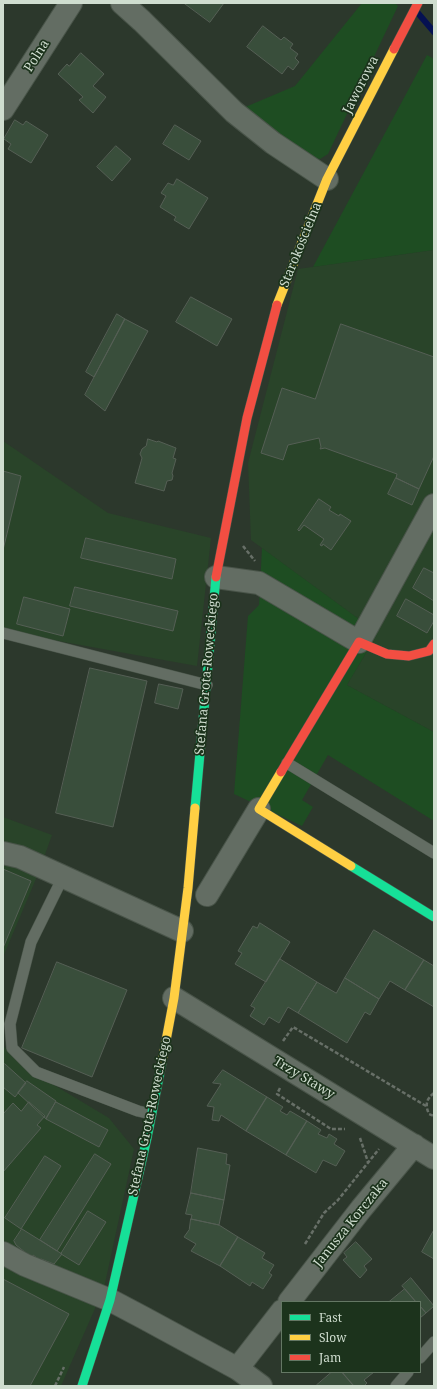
<!DOCTYPE html>
<meta charset="utf-8">
<style>
body{margin:0}
#map{position:relative;width:437px;height:1389px;overflow:hidden;background:#2c382c;font-family:"Noto Serif",serif}
canvas{display:block}
.frame{position:absolute;inset:0;border:4px solid #cfddcf;pointer-events:none}
.legend{position:absolute;left:281px;top:1301px;width:140px;height:72px;box-sizing:border-box;background:#1c331c;border:1px solid #647764;margin:0;padding:5px 7px;list-style:none;font-size:12px;color:#cfddcf}
.legend li{display:flex;align-items:center;gap:8px;height:20px}
.legend b{width:20px;border:1px solid #647764}
</style>
<div id="map">
<canvas width="437" height="1389"></canvas>
<div class="frame"></div>
<ul class="legend">
<li><b style="height:5px;background:#16e098"></b>Fast</li>
<li><b style="height:5px;background:#ffcf43"></b>Slow</li>
<li><b style="height:5px;background:#f24e42"></b>Jam</li>
</ul>
</div>
<script>
const g = document.querySelector('canvas').getContext('2d');
g.lineJoin = 'round';
function fill(path, color) {
  g.fillStyle = color;
  g.fill(path, 'evenodd');
}
function trace(path, color, width, dash) {
  g.strokeStyle = color;
  g.lineWidth = width;
  g.lineCap = dash ? 'butt' : 'round';
  g.setLineDash(dash || []);
  g.stroke(path);
}
function drawText(font, color, halo, rows, align = 'center') {
  g.font = font + ' "Noto Serif",serif';
  g.lineWidth = 3.5;
  g.setLineDash([]);
  g.textBaseline = 'middle';
  g.strokeStyle = halo;
  g.fillStyle = color;
  for (const [text, x, y, turn = 0] of rows) {
    g.save();
    g.translate(x, y);
    g.rotate((+turn || 0) * Math.PI / 180);
    g.textAlign = isNaN(turn) ? turn : align;
    if (halo) g.strokeText(text, 0, 0);
    g.fillText(text, 0, 0);
    g.restore();
  }
}
fill(new Path2D(`
 M434,250V732L347,685L378,633L251,540L248,463L298,269Z
 M3,441L108,513L211,538L197,666L3,631Z
 M3,817L52,835L38,874L3,957Z
 M3,1046L29,1070L109,1118L134,1149L104,1288L61,1386H3Z`), '#294429');
fill(new Path2D(`
 M362,3H395L398,6L328,154L320,159L308,157L243,108L295,86Z
 M427,55L434,59V250L313,267Z
 M262,548L378,633L347,685L434,732V821L328,755L302,800L313,807L302,826L234,794L248,616L259,605Z`), '#1e4d22');
trace(new Path2D(`
 M417,12L434,32`), '#051152', 6);
const building = new Path2D(`
 M184,3H224L210,22Z
 M263,26L281,40L284,37L293,44L290,48L298,54L295,58L299,62L293,70L288,66L282,74L247,47Z
 M81,53L104,74L93,86L106,97L93,113L79,100L83,97L58,74L67,64L69,66Z
 M15,120L23,125L26,121L48,135L31,163L8,149L11,144L4,139Z
 M175,125L201,141L189,160L163,144Z
 M116,146L131,159L112,181L97,167Z
 M177,179L208,198L189,229L174,220L176,217L160,207L166,196L161,193L168,183L173,185Z
 M191,297L232,319L217,346L176,322Z
 M117,314L125,319L94,377L86,372Z
 M125,319L148,331L105,411L85,395Z
 M341,324L434,357V456L419,489L396,478L397,474L325,448L320,449L321,447L319,438L288,445L283,460L261,453L282,388L315,399Z
 M148,439L157,442L158,441L176,448L173,458L176,459L172,473L173,476L172,480L167,481L164,491L135,483L142,458L140,454L142,449L146,446Z
 M3,471L21,476L3,550Z
 M396,478L419,489L412,505L388,494Z
 M319,499L331,507L329,510L339,516L340,514L351,521L331,550L323,544L322,546L320,545L324,539L304,525L299,531L298,530Z
 M86,538L176,559L172,579L81,558Z
 M424,568L434,573V601L413,588Z
 M75,587L178,611L173,631L70,606Z
 M24,597L70,609L63,636L17,624Z
 M406,599L434,615V621L427,633L397,616Z
 M90,668L147,681L113,827L56,813Z
 M159,684L183,689L178,709L155,703Z
 M3,869L31,881L3,948Z
 M260,923L290,942L266,982L235,964L242,953L238,951L253,926L257,928Z
 M374,930L424,960L405,990L390,981L379,999L345,978Z
 M280,959L317,982L298,1013L288,1007L279,1023L269,1017L264,1025L250,1016L255,1008L251,1006Z
 M424,960L434,966V1007L405,990Z
 M57,962L127,990L92,1077L22,1048Z
 M345,978L379,999L370,1015L365,1012L347,1043L298,1013L317,982L336,993Z
 M5,1064L26,1083L15,1097L3,1087V1065Z
 M223,1070L267,1097L246,1131L221,1115L219,1121L212,1120L214,1107L207,1106L221,1084L213,1083Z
 M27,1081L56,1101L46,1119L18,1093Z
 M267,1097L283,1107L280,1111L287,1115L290,1111L307,1121L286,1155L246,1131Z
 M29,1102L45,1116L37,1125L41,1128L3,1172V1114L13,1103L21,1111Z
 M56,1102L108,1130L99,1147L46,1119Z
 M307,1121L321,1130L318,1134L327,1138L329,1134L337,1139L334,1144L345,1151L336,1166L323,1160L316,1173L286,1155Z
 M198,1148L227,1154L226,1164L230,1165L224,1200L191,1193Z
 M95,1154L111,1164L57,1251L40,1240Z
 M45,1156L61,1166L21,1229L5,1218Z
 M191,1193L224,1200L219,1225L191,1219L192,1215L186,1214Z
 M88,1211L106,1222L79,1265L61,1254Z
 M191,1219L219,1225L238,1237L220,1266L191,1251L196,1244L184,1237L189,1230Z
 M22,1229L62,1254L54,1264L41,1259L40,1260L33,1255L31,1257L16,1245L14,1241Z
 M434,1230V1259L422,1252Z
 M238,1237L265,1253L262,1258L274,1265L269,1273L272,1275L263,1289L252,1282L250,1286L220,1266Z
 M356,1242L372,1259L364,1266L367,1270L360,1278L343,1260L347,1257L344,1253Z
 M411,1278L434,1306L426,1313L420,1306V1302H416L402,1286Z
 M3,1279L69,1314L30,1386H3Z
 M405,1289L416,1302H389Z
 M420,1306L426,1313L420,1318Z
 M332,1372H342L354,1386H318L317,1385Z
 M342,1372H374L364,1380L367,1383L364,1386H354Z`);
fill(building, '#394e3b');
trace(building, '#555f55', 1);
const lane = new Path2D(`
 M3,633L207,685
 M287,763L434,853
 M63,877L31,942L10,1024L12,1048L36,1072L138,1111L151,1114
 M420,1358L434,1342
 M396,1386L408,1372`);
const street = new Path2D(`
 M122,3L142,21L234,112L273,143L327,179
 M3,109L71,3
 M216,577L259,583L359,642L434,505
 M3,853L20,857L182,931
 M207,895L259,809
 M174,998L434,1158
 M3,1253L25,1265L110,1300L144,1318L238,1369L261,1386
 M289,1302L361,1209L414,1145
 M238,1369L244,1360L282,1311`);
const fast = new Path2D(`
 M195,808L216,577
 M351,866L434,917
 M82,1386L110,1300L147,1138L162,1062`);
const slow = new Path2D(`
 M277,305L327,179L394,49
 M281,772L259,809L351,866
 M162,1062L174,998L188,888L195,808`);
const jam = new Path2D(`
 M394,49L418,3
 M216,577L247,418L277,305
 M281,772L359,642L387,654L409,656L429,651L434,644`);
trace(lane, '#495449', 12);
trace(street, '#495449', 24);
trace(fast, '#495449', 10);
trace(slow, '#495449', 10);
trace(jam, '#495449', 10);
trace(new Path2D(`
 M243,546L255,561
 M283,1041L293,1027L426,1106
 M280,1088L277,1094L331,1129H345
 M434,1093C426,1099 425,1105 429,1114L434,1116
 M360,1138L368,1162
 M305,1244L324,1213L338,1200L379,1149
 M55,1386L64,1367`), '#676f67', 2.5, [4, 2]);
trace(lane, '#636d63', 11);
trace(street, '#636d63', 22);
trace(fast, '#16e098', 9);
trace(slow, '#ffcf43', 9);
trace(jam, '#f24e42', 9);
drawText('13px', '#cfddcf', '#1c331c', [
 ["Polna",37,56,-58],
 ["Jaworowa",361,85,-63],
 ["Starokościelna",301,245,-68],
 ["Stefana Grota-Roweckiego",207,674,-85],
 ["Trzy Stawy",304,1078,31],
 ["Stefana Grota-Roweckiego",150,1116,-78],
 ["Janusza Korczaka",351,1223,-51]
]);
</script>
